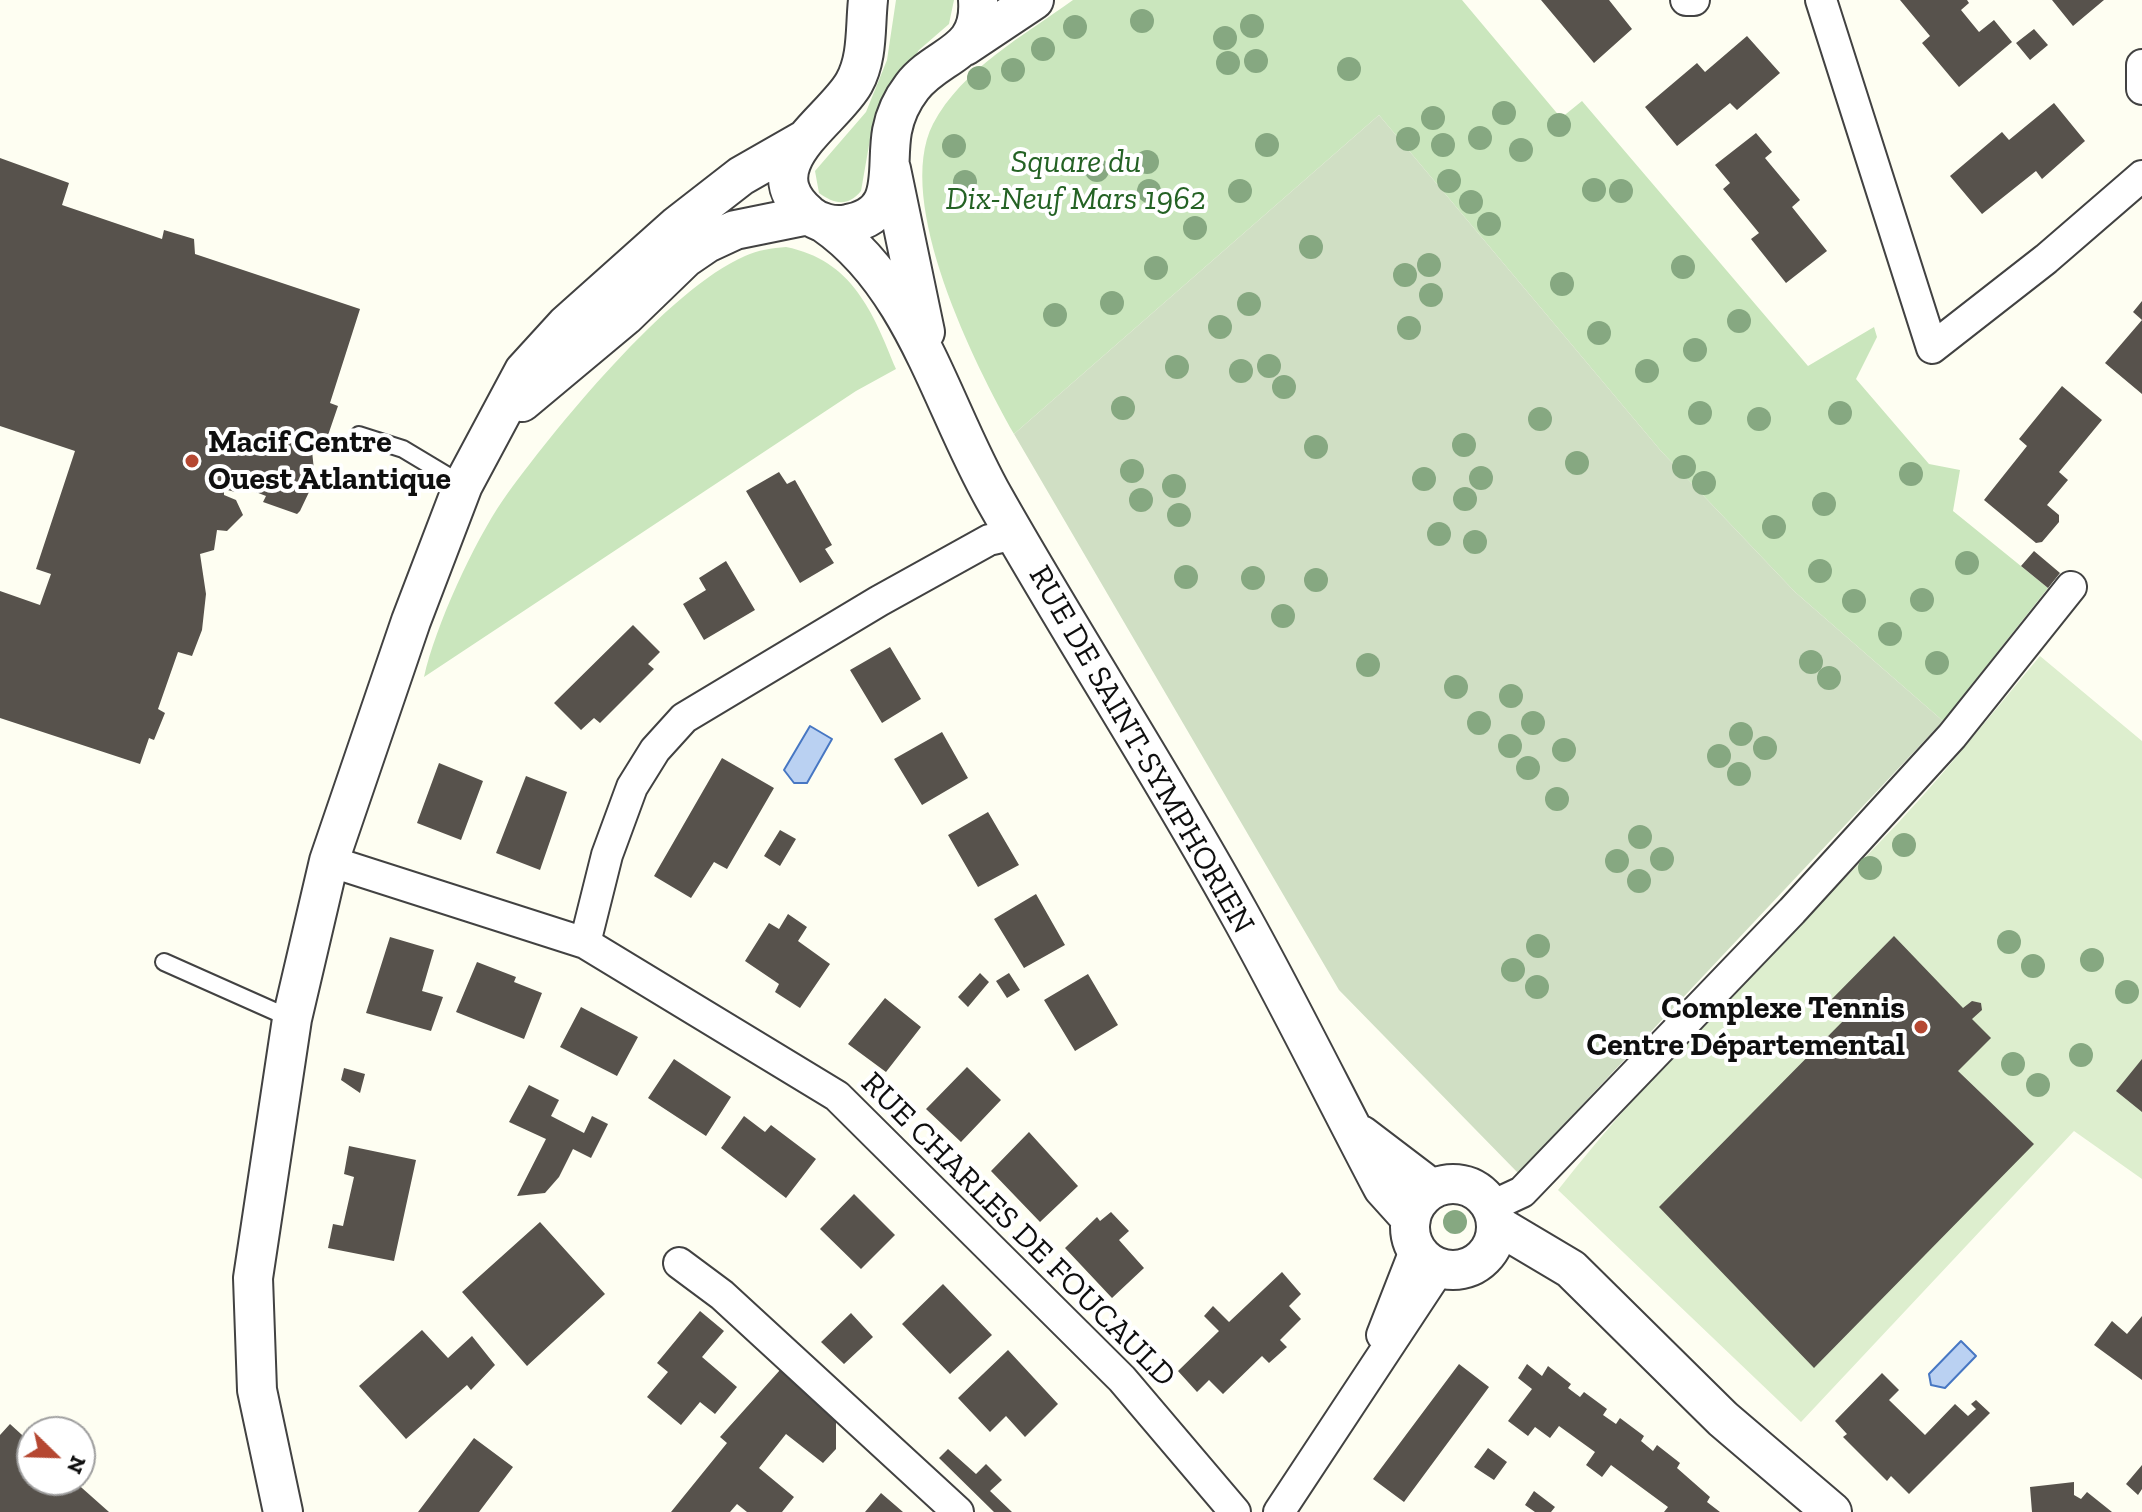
<!DOCTYPE html>
<meta charset="utf-8">
<style>
body{margin:0}
#map{position:relative;width:2142px;height:1512px;overflow:hidden;background:#fefef2;font-family:"Zilla Slab",serif}
canvas{display:block}
.north{position:absolute;left:16px;top:1416px;width:80px;height:80px;box-sizing:border-box;background:#fff;border:2px solid #9f9f9f;border-radius:50%;rotate:113deg;font-size:22px;font-weight:700;line-height:32px;text-align:center;color:#0f0f0f}
.north::after{content:'';display:block;margin:auto;width:28px;height:36px;background:#b54731;clip-path:polygon(50% 0,100% 100%,50% 72%,0 100%)}
</style>
<div id="map">
<canvas width="2142" height="1512"></canvas>
<div class="north">N</div>
</div>
<script>
const g = document.querySelector('canvas').getContext('2d');
g.lineJoin = 'round';
function fill(path, color) {
  g.fillStyle = color;
  g.fill(path, 'evenodd');
}
function trace(path, color, width, dash) {
  g.strokeStyle = color;
  g.lineWidth = width;
  g.lineCap = dash ? 'butt' : 'round';
  g.setLineDash(dash || []);
  g.stroke(path);
}
function drawText(font, color, halo, rows, align = 'center') {
  g.font = font + ' "Zilla Slab",serif';
  g.lineWidth = 8;
  g.setLineDash([]);
  g.textBaseline = 'middle';
  g.strokeStyle = halo;
  g.fillStyle = color;
  for (const [text, x, y, turn = 0] of rows) {
    g.save();
    g.translate(x, y);
    g.rotate((+turn || 0) * Math.PI / 180);
    g.textAlign = isNaN(turn) ? turn : align;
    if (halo) g.strokeText(text, 0, 0);
    g.fillText(text, 0, 0);
    g.restore();
  }
}
fill(new Path2D(`
 M896,0H954L949,24L919,50L882,106L872,128L861,191C848,207 834,204 819,193L815,171L866,112L887,60Z
 M1073,0H1462L1561,118L1582,101L1808,366L1874,327L1877,337L1856,379L1929,464L1960,470L1953,511L2048,588L1943,721L1795,592L1661,451L1379,115L1014,434C975,365 893,202 933,124C962,69 1025,35 1073,0Z
 M786,247C852,260 873,312 896,369L856,391L424,677C435,627 474,542 503,500C553,430 668,289 745,256C758,250 772,248 786,247Z`), '#cae6bd');
fill(new Path2D(`
 M1379,115L1661,451L1795,592L1943,721L1518,1173L1339,990L1014,434Z`), '#d0dfc4');
fill(new Path2D(`
 M2040,656L2142,741V1179L2074,1131L1801,1422L1558,1190C1655,1066 1769,957 1878,844C1936,785 1987,719 2040,656Z`), '#ddeece');
const water = new Path2D(`
 M810,726L832,739L807,783H794L784,770Z
 M1961,1341L1976,1356L1945,1388L1931,1385L1929,1374Z`);
fill(water, '#bad1f2');
trace(water, '#4777c3', 2);
fill(new Path2D(`
 M1541,0H1609L1632,29L1594,63Z
 M1900,0H1967L1969,3L1961,10L1979,32L1994,20L2012,42L1959,87L1922,43L1930,36Z
 M2052,0H2104L2073,26Z
 M2034,29L2048,45L2030,60L2016,43Z
 M1747,36L1780,73L1737,110L1730,103L1677,146L1645,107L1697,63L1705,72Z
 M2054,103L2085,141L2042,179L2036,171L1982,214L1950,176L2002,132L2009,140Z
 M1756,133L1772,152L1765,158L1800,200L1792,207L1827,251L1786,283L1751,239L1759,233L1723,189L1730,183L1715,165Z
 M0,158L69,183L62,205L162,239L164,230L194,239L195,254L360,309L330,403L338,406L325,444L296,434L294,445L312,451L314,470L310,490L300,511L297,514L263,502L266,496L238,485L235,492L224,489V495L236,500L243,515L227,531L217,530L214,550L200,554L206,594L202,630L192,656L178,652L158,709L165,713L154,740L149,738L140,764L0,718V591L40,605L51,574L36,569L75,451L0,426Z
 M2142,301V394L2105,363L2142,320L2133,312Z
 M2062,386L2102,420L2059,472L2068,480L2047,505L2059,515V522L2042,542L2036,543L1984,500L2027,446L2019,439Z
 M779,472L787,484L795,480L832,545L825,549L834,563L800,583L746,491Z
 M2034,551L2060,573L2048,588L2021,566Z
 M726,561L755,610L704,640L683,604L706,590L699,578Z
 M633,625L660,652L648,664L654,669L600,723L594,718L581,730L554,703Z
 M890,647L921,699L882,723L850,670Z
 M942,732L968,778L922,805L894,759Z
 M722,758L774,788L727,869L714,862L691,898L654,876Z
 M439,763L483,781L461,840L417,823Z
 M526,776L567,792L540,870L496,853Z
 M988,812L1019,865L978,887L948,835Z
 M780,830L796,839L780,866L764,856Z
 M1036,894L1065,945L1024,968L994,919Z
 M788,914L807,927L798,941L830,964L800,1008L775,992L779,984L745,961L769,923L779,929Z
 M1894,936L1963,1008L1972,1001L1981,1003L1982,1010L1972,1019L1991,1038L1958,1071L2034,1144L1814,1368L1659,1207L1844,1020L1828,1003Z
 M390,937L434,950L422,991L443,997L431,1031L366,1013Z
 M477,962L516,977L514,982L542,993L524,1039L456,1012Z
 M980,973L989,982L968,1007L958,997Z
 M1009,973L1020,990L1007,998L996,981Z
 M1088,974L1118,1025L1075,1051L1044,1000Z
 M885,998L921,1027L886,1072L848,1044Z
 M581,1007L638,1037L617,1076L560,1047Z
 M674,1059L731,1097L706,1136L648,1098Z
 M2142,1059V1112L2116,1091Z
 M967,1067L1001,1100L961,1142L926,1109Z
 M344,1068L365,1074L360,1093L341,1080Z
 M529,1085L559,1100L551,1116L584,1133L592,1116L608,1124L591,1158L573,1149L559,1177L545,1193L517,1196L546,1139L509,1122Z
 M744,1116L765,1132L771,1125L816,1159L786,1198L721,1148Z
 M1029,1132L1078,1186L1040,1222L991,1171Z
 M349,1146L416,1160L394,1261L328,1248L333,1224L343,1226L354,1177L344,1174Z
 M854,1194L895,1235L861,1269L820,1229Z
 M1111,1212L1129,1231L1119,1240L1144,1268L1112,1298L1065,1248L1097,1217L1100,1221Z
 M540,1222L605,1294L527,1366L462,1292Z
 M1282,1272L1301,1294L1289,1306L1301,1319L1280,1340L1287,1347L1269,1363L1262,1356L1223,1394L1209,1380L1197,1392L1178,1371L1219,1331L1204,1316L1213,1306L1229,1322Z
 M943,1284L992,1335L950,1374L902,1324Z
 M700,1311L724,1331L702,1357L737,1387L715,1414L700,1402L681,1425L647,1397L668,1372L657,1363Z
 M851,1313L873,1337L844,1364L821,1342Z
 M2142,1316V1380L2094,1345L2112,1321L2127,1334Z
 M422,1330L448,1358L472,1336L495,1365L471,1390L467,1385L406,1439L359,1386Z
 M1008,1350L1058,1404L1025,1437L1006,1416L990,1432L958,1398Z
 M1459,1364L1489,1387L1404,1502L1373,1479Z
 M1527,1364L1542,1376L1548,1366L1571,1384L1568,1388L1580,1397L1584,1392L1607,1409L1603,1415L1616,1424L1620,1418L1644,1436L1641,1441L1653,1451L1657,1445L1680,1463L1677,1468L1710,1497L1707,1502L1720,1512H1664L1668,1507L1611,1465L1602,1477L1586,1465L1595,1452L1559,1426L1550,1438L1535,1427L1528,1436L1508,1421L1532,1389L1518,1378Z
 M780,1370L836,1421V1449L823,1463L786,1434L759,1468L794,1497L782,1512H747L737,1504L730,1512H671L727,1443L720,1437Z
 M1882,1373L1899,1390L1889,1400L1925,1435L1955,1404L1968,1416L1976,1409L1971,1404L1976,1400L1990,1413L1909,1494L1891,1476L1887,1481L1843,1437L1847,1434L1835,1421Z
 M10,1424L32,1444V1480H73L109,1512H0V1435Z
 M474,1438L513,1467L479,1512H418Z
 M1488,1448L1507,1462L1494,1480L1474,1467Z
 M948,1449L976,1474L986,1464L1002,1480L990,1491L1012,1512H994L939,1458Z
 M2142,1465V1489L2138,1495L2126,1484Z
 M2074,1482V1495L2081,1499L2087,1492L2112,1512H2032L2030,1487Z
 M1534,1491L1555,1507L1551,1512H1535L1525,1505Z
 M881,1493L903,1512H865Z`), '#57524c');
const service = new Path2D(`
 M359,435L403,449L463,485
 M164,962L292,1019`);
const minor = new Path2D(`
 M1686,0H1694
 M1821,0L1932,348L2046,259L2142,176
 M2142,65V89
 M329,861L585,943L837,1096L1122,1379L1235,1512
 M585,943L607,855L632,787L655,750L684,718L879,601L989,540L1015,534
 M1492,1206L1522,1192L1792,911L1952,736L2071,587
 M679,1263L722,1295L958,1512
 M1382,1335L1416,1248
 M1279,1512L1440,1268`);
const tertiary = new Path2D(`
 M868,0C865,28 868,58 854,83C833,121 751,165 808,214C818,223 834,227 848,224C901,214 885,170 892,131C895,115 902,100 912,87C938,53 982,55 978,0
 M965,46L1034,0
 M891,169L925,332
 M824,223C914,285 942,407 994,498C1073,638 1162,773 1240,915C1290,1005 1335,1097 1383,1188L1411,1219
 M522,402L625,316L685,258L707,243L735,230L809,215
 M1361,1135L1432,1189
 M1410 1227a43 43 0 1 1 86 0a43 43 0 1 1-86 0Z
 M1497,1225L1571,1269L1723,1419L1832,1512
 M283,1512L257,1390L253,1278L292,1019L329,861L411,621L463,485L524,371L566,325L678,225L741,176L804,140`);
trace(service, '#424242', 20);
trace(minor, '#424242', 34);
trace(tertiary, '#424242', 42);
trace(service, '#fff', 16);
trace(minor, '#fff', 30);
trace(tertiary, '#fff', 38);
g.fillStyle = '#86a881';
for (const [x, y] of [
 [1142,21],
 [1252,26],
 [1075,27],
 [1225,38],
 [1043,49],
 [1256,61],
 [1228,63],
 [1349,69],
 [1013,70],
 [979,78],
 [1504,113],
 [1433,118],
 [1559,125],
 [1480,138],
 [1408,139],
 [1267,145],
 [1443,145],
 [954,146],
 [1521,150],
 [1147,162],
 [1097,170],
 [1449,181],
 [965,182],
 [1594,190],
 [1149,191],
 [1240,191],
 [1621,191],
 [1471,202],
 [1489,224],
 [1195,228],
 [1311,247],
 [1429,265],
 [1683,267],
 [1156,268],
 [1405,275],
 [1562,284],
 [1431,295],
 [1112,303],
 [1249,304],
 [1055,315],
 [1739,321],
 [1220,327],
 [1409,328],
 [1599,333],
 [1695,350],
 [1269,366],
 [1177,367],
 [1241,371],
 [1647,371],
 [1284,387],
 [1123,408],
 [1700,413],
 [1840,413],
 [1540,419],
 [1759,419],
 [1464,445],
 [1316,447],
 [1577,463],
 [1684,467],
 [1132,471],
 [1911,474],
 [1481,478],
 [1424,479],
 [1704,483],
 [1174,486],
 [1465,499],
 [1141,500],
 [1824,504],
 [1179,515],
 [1774,527],
 [1439,534],
 [1475,542],
 [1967,563],
 [1820,571],
 [1186,577],
 [1253,578],
 [1316,580],
 [1922,600],
 [1854,601],
 [1283,616],
 [1890,634],
 [1811,662],
 [1937,663],
 [1368,665],
 [1829,678],
 [1456,687],
 [1511,696],
 [1479,723],
 [1533,723],
 [1741,734],
 [1510,746],
 [1765,748],
 [1564,750],
 [1719,756],
 [1528,768],
 [1739,774],
 [1557,799],
 [1640,837],
 [1904,845],
 [1662,859],
 [1617,861],
 [1870,868],
 [1639,881],
 [2009,942],
 [1538,946],
 [2092,960],
 [2033,966],
 [1513,970],
 [1537,987],
 [2127,992],
 [2081,1055],
 [2013,1064],
 [2038,1085],
 [1455,1222]
]) {
  g.beginPath();
  g.arc(x, y, 12, 0, 2 * Math.PI);
  g.fill();
}
for (const [x, y, r, color] of [
 [192,461,8,"#b54731"],
 [1921,1027,8,"#b54731"]
]) {
  const dot = new Path2D();
  dot.arc(x, y, r, 0, 2 * Math.PI);
  g.fillStyle = color;
  g.fill(dot);
  trace(dot, '#fff', 3);
}
drawText('italic 32px', '#246224', '#fff', [
 ["Square du",1076,163],
 ["Dix-Neuf Mars 1962",1076,200]
]);
drawText('bold 32px', '#0f0f0f', '#fff', [
 ["Macif Centre",208,443],
 ["Ouest Atlantique",208,480],
 ["Complexe Tennis",1905,1009,"right"],
 ["Centre Départemental",1905,1046,"right"]
], 'left');
drawText('32px', '#0f0f0f', '#fff', [
 ["RUE DE SAINT-SYMPHORIEN",1141,750,60],
 ["RUE CHARLES DE FOUCAULD",1018,1230,45]
]);
</script>
